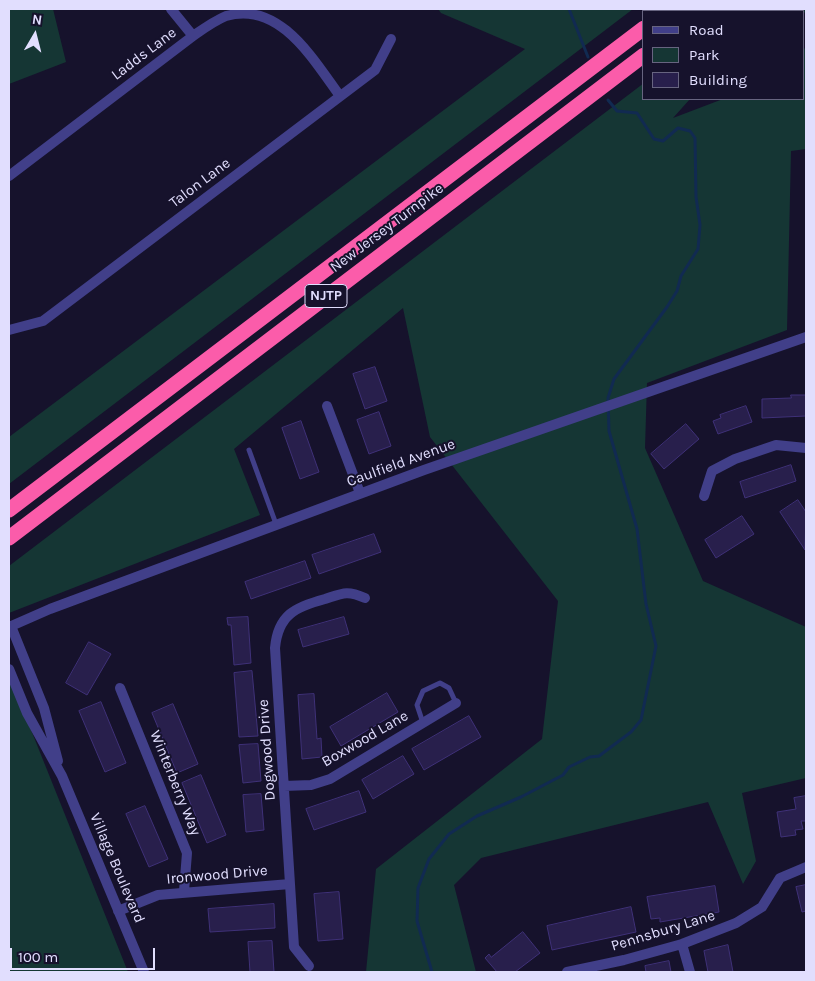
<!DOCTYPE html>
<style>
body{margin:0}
#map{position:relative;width:815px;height:981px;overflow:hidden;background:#16122c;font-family:Karla,sans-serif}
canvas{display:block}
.frame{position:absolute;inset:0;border:10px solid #e1defe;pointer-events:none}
.legend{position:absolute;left:642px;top:10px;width:162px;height:90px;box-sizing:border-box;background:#16122c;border:1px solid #676480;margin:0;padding:6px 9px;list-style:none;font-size:15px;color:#e1defe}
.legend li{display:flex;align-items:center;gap:10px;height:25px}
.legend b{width:25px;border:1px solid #676480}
.north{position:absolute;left:10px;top:10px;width:50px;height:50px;-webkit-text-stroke:4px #16122c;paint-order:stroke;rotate:8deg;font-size:14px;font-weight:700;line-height:20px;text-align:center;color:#e1defe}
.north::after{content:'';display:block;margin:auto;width:18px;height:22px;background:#e1defe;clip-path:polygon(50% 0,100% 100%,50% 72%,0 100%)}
.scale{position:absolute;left:10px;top:948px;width:145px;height:22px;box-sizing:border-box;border:2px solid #e1defe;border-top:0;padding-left:6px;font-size:15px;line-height:18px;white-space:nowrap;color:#e1defe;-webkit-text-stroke:4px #16122c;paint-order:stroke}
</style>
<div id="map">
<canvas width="815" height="981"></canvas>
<div class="frame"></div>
<ul class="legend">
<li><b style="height:6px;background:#413f89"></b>Road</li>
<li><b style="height:14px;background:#153634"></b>Park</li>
<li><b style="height:14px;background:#281f4c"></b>Building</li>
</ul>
<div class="north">N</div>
<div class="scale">100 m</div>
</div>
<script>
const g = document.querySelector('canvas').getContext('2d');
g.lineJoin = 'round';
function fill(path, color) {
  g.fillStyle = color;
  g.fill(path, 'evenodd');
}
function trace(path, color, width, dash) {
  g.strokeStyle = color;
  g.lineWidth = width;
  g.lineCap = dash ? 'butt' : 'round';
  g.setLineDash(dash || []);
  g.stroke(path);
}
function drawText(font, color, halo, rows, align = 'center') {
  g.font = font + ' Karla,sans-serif';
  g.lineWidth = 4;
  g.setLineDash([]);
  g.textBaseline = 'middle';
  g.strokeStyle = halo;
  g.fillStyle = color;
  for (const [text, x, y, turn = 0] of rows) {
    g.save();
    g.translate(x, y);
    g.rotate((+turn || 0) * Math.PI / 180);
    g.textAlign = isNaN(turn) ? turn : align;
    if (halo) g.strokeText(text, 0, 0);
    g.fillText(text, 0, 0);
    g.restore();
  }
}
fill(new Path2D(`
 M9,9H53L66,62L9,84Z
 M438,9H633L9,484V437L525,49L441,13Z
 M745,9H806V11L804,13L742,11Z
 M806,47V149L791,151L787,330L647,383L645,448L703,581L806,627V778L742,793L756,861L743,884L708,802L481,858L454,885L476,972H366L376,869L542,739L558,601L430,437L403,308L234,449L260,515L9,613V566L644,83V99H690L673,118L723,99H804V49Z
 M9,675L128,972H9Z`), '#153634');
trace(new Path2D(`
 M569,9L588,57
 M432,972L417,921L418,888L429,859L449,834L477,816L521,797L563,775L569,767L590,757L599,756L631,732L641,720L656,646L646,604L637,529L609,431L608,398L614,379L667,307L677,291L681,276L698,249L700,225L696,197L695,138L690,131L678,128L663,141L654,139L637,113L617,111L608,100`), '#112a51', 3);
const building = new Path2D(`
 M375,367L387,401L365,409L353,374Z
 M791,395H806V416L762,418V399L791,398Z
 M746,406L752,422L718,434L713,421L721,418L720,415Z
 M379,412L391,446L369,454L357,420Z
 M301,421L319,472L300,479L282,428Z
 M686,424L699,439L664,469L651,454Z
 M791,465L796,481L745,498L740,482Z
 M798,500L806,512L805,550L780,512Z
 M742,516L754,534L716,558L705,540Z
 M374,534L381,552L319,574L312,555Z
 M305,561L311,578L251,599L245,582Z
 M248,617L251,663L234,665L231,625H228L227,618Z
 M344,617L349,634L303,647L298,630Z
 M89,642L111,654L87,695L66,683Z
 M252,671L258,736L239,737L234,673Z
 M387,693L398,712L341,746L330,727Z
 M314,694L317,739L321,738L322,757L302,759L298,695Z
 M101,702L126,763L105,772L79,711Z
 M173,704L198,764L177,773L152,713Z
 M469,716L481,737L424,770L412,749Z
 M258,744L261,781L243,783L239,745Z
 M403,756L414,774L373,799L362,780Z
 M201,775L226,835L207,843L182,783Z
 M359,791L366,812L314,830L306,809Z
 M261,794L264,830L246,832L243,795Z
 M806,796V821H801L803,829L795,830L796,835L781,837L777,812L796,809L794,798Z
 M145,806L168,859L149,867L126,814Z
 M806,885V911L802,912L796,887Z
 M715,886L719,912L660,922V918L651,919L647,897Z
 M339,892L343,939L318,941L314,894Z
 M274,904L275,928L210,932L208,909Z
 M631,907L636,932L552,950L547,926Z
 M523,932L540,953L515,972H497L485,958L489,954L491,957Z
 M272,941L274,972H250L248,942Z
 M728,945L733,972H708L704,951Z
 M669,961L671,972H646L645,966Z`);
fill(building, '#281f4c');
trace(building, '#3f3178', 1);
trace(new Path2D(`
 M249,450L276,524
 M423,723L417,705L423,691L440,683L449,688L456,703`), '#413f89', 5);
trace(new Path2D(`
 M171,9L193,36
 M9,176L193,36C203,29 214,21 226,16C280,0 314,61 340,96
 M9,330L43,321L375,70L391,39
 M327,406L360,493
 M704,496L712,471L735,459L776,445L806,448
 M11,626L44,708L58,761
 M9,627L50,609L424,470L806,337
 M9,669L27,713L62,776L144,972
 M120,688L187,853L184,891
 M284,786L311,785L330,779L456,703
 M118,911L158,895L290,884
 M682,944L690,972
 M309,966L294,947L275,648C278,615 295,607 325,599C343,593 347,590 365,598
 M567,972L624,960L682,944L736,923L762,907L780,878L806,867`), '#413f89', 10);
trace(new Path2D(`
 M666,11L669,9
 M701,11L704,9
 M9,510L644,28
 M9,538L644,55`), '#fb5caa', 15);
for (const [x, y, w] of [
 [326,296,42]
]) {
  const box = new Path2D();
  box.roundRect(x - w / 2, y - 11.5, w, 23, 4);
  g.fillStyle = '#16122c';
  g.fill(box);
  trace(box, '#e1defe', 1);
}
drawText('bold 14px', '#e1defe', null, [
 ["NJTP",326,296]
]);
drawText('15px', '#e1defe', '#16122c', [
 ["Ladds Lane",144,54,-37],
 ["Talon Lane",200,183,-37],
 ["New Jersey Turnpike",387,228,-37],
 ["Caulfield Avenue",401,463,-20],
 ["Boxwood Lane",365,739,-30],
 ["Dogwood Drive",267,750,-94],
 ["Winterberry Way",175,783,68],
 ["Village Boulevard",117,868,67],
 ["Ironwood Drive",217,875,-5],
 ["Pennsbury Lane",663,931,-17]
]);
</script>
